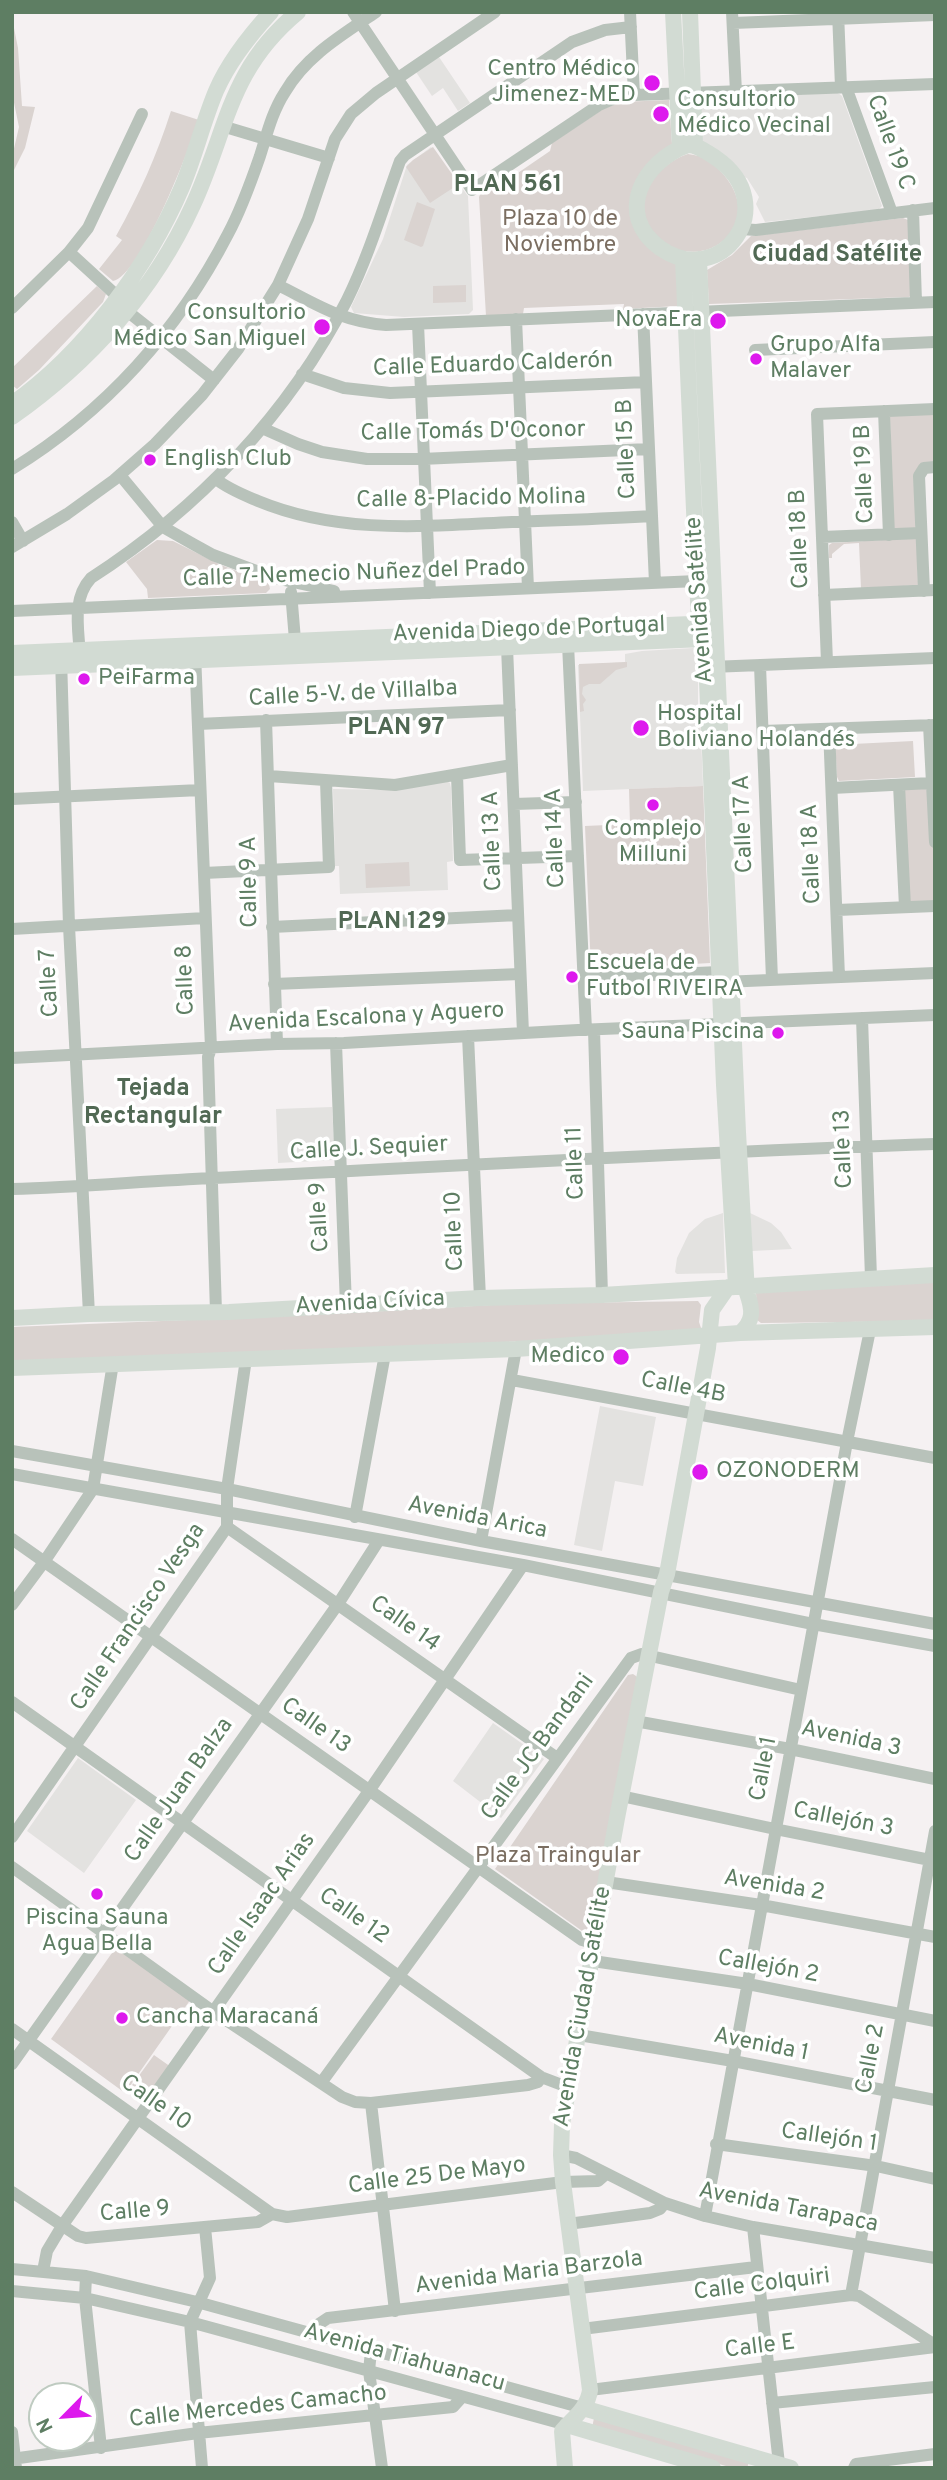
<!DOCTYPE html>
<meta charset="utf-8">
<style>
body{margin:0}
#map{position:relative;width:947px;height:2480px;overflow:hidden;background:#f5f1f2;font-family:Overpass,sans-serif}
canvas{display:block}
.frame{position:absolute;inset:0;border:14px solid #5e7e63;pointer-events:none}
.north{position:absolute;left:28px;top:2382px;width:70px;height:70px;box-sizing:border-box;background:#fff;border:2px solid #bfcbc1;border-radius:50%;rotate:245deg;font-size:19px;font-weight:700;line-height:28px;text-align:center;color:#5e7e63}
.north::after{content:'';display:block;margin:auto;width:24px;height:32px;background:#dd19ed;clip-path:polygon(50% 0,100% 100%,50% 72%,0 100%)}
</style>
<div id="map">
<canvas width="947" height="2480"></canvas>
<div class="frame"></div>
<div class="north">N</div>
</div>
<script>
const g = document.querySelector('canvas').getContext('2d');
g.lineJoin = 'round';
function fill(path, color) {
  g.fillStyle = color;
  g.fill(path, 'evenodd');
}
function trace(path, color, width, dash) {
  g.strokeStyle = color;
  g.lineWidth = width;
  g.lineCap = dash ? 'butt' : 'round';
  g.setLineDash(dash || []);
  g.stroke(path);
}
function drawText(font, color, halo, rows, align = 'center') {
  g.font = font + ' Overpass,sans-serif';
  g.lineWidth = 7;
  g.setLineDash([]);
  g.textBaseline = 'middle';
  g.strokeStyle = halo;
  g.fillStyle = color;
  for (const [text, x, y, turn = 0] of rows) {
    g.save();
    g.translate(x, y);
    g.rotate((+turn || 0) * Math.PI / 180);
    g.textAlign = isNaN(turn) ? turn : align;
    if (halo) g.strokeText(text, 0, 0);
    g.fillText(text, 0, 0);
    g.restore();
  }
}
fill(new Path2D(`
 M439,57L470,103L458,111L443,88L432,96L416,72Z
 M838,93L842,96L882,206L878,210L765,222L756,204L759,197L747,178L740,176L701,140L700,100L715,98L711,105L717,110L720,108L723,110L726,107L729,110L732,107L735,110L738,107L741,110L744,107L747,109L749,106L758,109L761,106L764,109L768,106L770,108L784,95Z
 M431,147L468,196L473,310L469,314L404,317L354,313L351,307L383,239L407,165Z
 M693,648L698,653V710L700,712L703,786L583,791L578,665L625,662V654L642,651Z
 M446,781L450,783L451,788L453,861L447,862L448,890L340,894L339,866H335L333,789L390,790Z
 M332,1107L335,1158L332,1160L278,1163L276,1109Z
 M723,1213L725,1273L677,1274L675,1272L677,1258L689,1233L705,1219Z
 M750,1213L771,1223L781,1232L792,1249L752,1251Z
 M600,1406L656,1417L643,1486L615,1481L602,1551L574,1545Z
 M493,1723L544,1759L501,1818L453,1781Z
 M78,1758L136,1800L84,1873L27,1831Z`), '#e3e2e0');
fill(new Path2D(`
 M12,18L18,48L22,106L35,107L25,148L12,174V157L19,127L12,93Z
 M669,100L672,144C639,166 641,173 632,210L676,262L678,306L623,309L624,304L524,308L523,314L486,316L479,197L482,190L503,176L512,177L550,151L552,143L603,109L621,102Z
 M171,111L199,120C189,149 141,276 113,281L99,269L122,240L116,236C139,195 157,155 171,111Z
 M433,147L459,184L430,203L406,167L413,160Z
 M688,154C705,156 713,162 724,175C769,229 698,278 656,236C644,224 640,201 647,186C652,174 676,157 688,154Z
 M417,202L435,209L423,246L421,247L404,240Z
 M903,218L908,220L913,294L909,297L709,304L707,270L732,255L751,236Z
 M466,285V302L433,303V286Z
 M97,286L106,294L103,302L39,370L17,389L12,385V368Z
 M935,413V463H927L916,525L915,528L896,530L893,528L890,416Z
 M915,538L917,540L918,585L861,589L859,543L844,544L832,554V558H829V545L832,543Z
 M157,540L173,541L221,565L266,582L269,584L270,589L266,593L148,598L147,589L126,562Z
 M627,662V667L616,670L600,684H589L583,687L582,694L586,700L583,704L584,711L580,712L579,664Z
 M841,734H852L853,744L913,741L915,777L839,781L837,777L835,739Z
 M703,786L710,963L591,970L585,826L630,824L629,789Z
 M923,787L927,790L932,846L935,848V902H909L904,790Z
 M409,862L410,886L366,888L365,864Z
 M935,1282V1321L761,1323L757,1320L756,1292Z
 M698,1301L701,1305L699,1322L701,1328L697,1333L314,1351L12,1362V1327L313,1315L509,1304Z
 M633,1674L639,1678L589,1930L585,1933L495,1869L628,1675Z
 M119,1943L193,1996L125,2093L51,2039Z
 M154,2055L171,2067L145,2104L127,2092Z
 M594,2418L749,2462L747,2468H733L592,2428Z`), '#dad3d0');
trace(new Path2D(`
 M353,12L472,190L599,105L615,98L634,95L935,84
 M630,12L634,95
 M732,12L736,92
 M838,12L841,87
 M733,23L935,15
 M846,87L892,213
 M222,126L329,158
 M913,210L916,302
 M741,229L756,230L935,208
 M69,252L117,296
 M278,285C316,304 342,322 386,325L935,302
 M12,308L69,252L88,228L142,114
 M127,311L214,380
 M643,314L655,583
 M516,319L528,588
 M418,324L430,593
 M755,350L935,342
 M302,374L344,388L390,393L646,382
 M884,411L889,535
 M262,428L298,444L322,452L367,459H421L649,449
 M12,469C105,412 178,331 228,234C241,210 251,182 260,156C267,134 272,112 285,92C306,56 342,35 376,12
 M120,475L163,527L193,544L213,555L275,578L334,591
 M216,479C228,489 244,495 258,501C340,535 427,526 512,522C559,520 605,519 652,516
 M12,522L23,541
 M822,537L921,533
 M12,547L67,514L114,480L155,444L202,395L238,349L278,285L308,219L335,139L351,114L376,93L495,12
 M924,591L919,476L924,468L935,467
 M291,592L295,640
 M824,595L935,590
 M12,611L697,581
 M568,644L586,1030
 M507,647L523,1033
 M195,653L211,1048L208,1057L216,1312
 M80,657C79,630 71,600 91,578C198,509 289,414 347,300C369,255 383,208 400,161L405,155L572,42L605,30L631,27
 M61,658L69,926L89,1314
 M827,662L817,414L935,409
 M760,665L772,980
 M711,667L935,658
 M266,720L277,1044
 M198,724L510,710
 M929,725L935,842
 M829,729L839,977
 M763,731L935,725
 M457,775L460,860L578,856
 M269,776L395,785L512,765
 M899,785L905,907
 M832,788L931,783
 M12,799L200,790
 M514,804L576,802
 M204,873L329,867L326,781
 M837,910L935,906
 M272,927L518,915
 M12,929L205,918
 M583,978L719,972
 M723,982L935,973
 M274,984L520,974
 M862,1018L871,1278
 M594,1030L602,1295
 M468,1036L480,1298
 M336,1043L346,1306
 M12,1058L277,1044L344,1043L578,1030L935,1015
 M12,1189C80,1187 146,1181 214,1178C454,1166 694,1152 935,1144
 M512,1380L935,1458
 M12,1451L227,1489L481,1541L935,1624
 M12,1474L523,1565L813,1624L935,1646
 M355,1517L385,1354
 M227,1527L557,1758
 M12,1539L582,1940L596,1944
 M481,1541L516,1349
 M12,1605L44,1562L93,1489L113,1363
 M12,1702L541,2077L570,2088
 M635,1721L790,1749L935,1779
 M621,1796L775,1829L935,1861
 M12,1837L227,1527V1489L246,1359
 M12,1867L214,2012L342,2097L355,2102L371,2103L528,2085L538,2082L541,2077
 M606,1882L761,1905L935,1937
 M593,1961L748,1984L935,2021
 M12,2029L272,2214L287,2217L563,2182L598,2181L606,2174
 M579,2035L733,2061L935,2100
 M12,2064L338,1604L379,1540
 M321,2083L631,1658L642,1654L801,1690
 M371,2103L395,2311
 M716,2144L876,2166L935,2179
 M561,2155L576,2158L665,2203L705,2216L753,2227L935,2258
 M12,2192L78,2236L86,2238L258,2222L272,2214
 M705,2216L847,1442L870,1330
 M568,2224L650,2213L660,2209L665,2203
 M753,2227L779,2464
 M12,2269L86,2276L197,2302L583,2408
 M43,2271L47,2251L62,2226L369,1791L523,1565
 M86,2276L85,2298L101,2448
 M12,2291L85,2298L190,2322L567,2425
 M851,2295L935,1831
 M582,2329L851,2295L859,2296L935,2345
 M315,2334L319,2324L328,2318L756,2267
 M371,2351L369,2371L382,2468
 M590,2390L935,2347
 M772,2403L935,2387
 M12,2432L16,2468
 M12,2459L198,2433L453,2407L462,2397
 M202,2468L190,2322L210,2278L205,2227
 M854,2468L856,2464L935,2454`), '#b8c2ba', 12);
trace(new Path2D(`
 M673,12L680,148
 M690,12L695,145
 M688,145C698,145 708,153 716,158C784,205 721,291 660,248C614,214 643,161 688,145Z
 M683,259L699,624L706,657L724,1085L736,1286
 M699,259L738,1132L747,1293C753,1310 754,1321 740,1333
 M12,404C84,353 148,267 182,187C195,156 203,122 216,91C229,61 249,36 271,12
 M12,417C89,363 154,291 193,205C228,129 228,70 298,12
 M12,653L691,624H699L707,628
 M12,668L704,639L710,635
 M12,1318L89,1314L229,1312L480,1298L602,1295L935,1275
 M12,1368L516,1349L740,1333L935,1327
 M583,2408L791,2468
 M567,2425L713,2468
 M565,2468L562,2431C573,2418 588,2408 590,2390L563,2182L561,2155L562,2124L617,1818L661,1592L667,1574L708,1348L712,1310L728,1287`), '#d2dbd3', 16);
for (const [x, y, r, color] of [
 [652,83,9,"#dd19ed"],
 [661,114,9,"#dd19ed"],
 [718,321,9,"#dd19ed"],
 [322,327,9,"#dd19ed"],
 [756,359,7,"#dd19ed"],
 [150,460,7,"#dd19ed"],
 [84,679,7,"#dd19ed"],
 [641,728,9,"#dd19ed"],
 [653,805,7,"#dd19ed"],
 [572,977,7,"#dd19ed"],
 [778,1033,7,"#dd19ed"],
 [621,1357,9,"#dd19ed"],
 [700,1472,9,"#dd19ed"],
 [97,1894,7,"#dd19ed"],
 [122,2018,7,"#dd19ed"]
]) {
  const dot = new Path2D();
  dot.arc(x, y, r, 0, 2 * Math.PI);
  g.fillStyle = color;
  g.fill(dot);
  trace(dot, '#fff', 2.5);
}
drawText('23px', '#5e7e63', '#fff', [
 ["Centro Médico",636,70,"right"],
 ["Jimenez-MED",636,96,"right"],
 ["Consultorio",677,101],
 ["Médico Vecinal",677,127],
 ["Consultorio",306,314,"right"],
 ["Médico San Miguel",306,340,"right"],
 ["NovaEra",702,321,"right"],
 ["Grupo Alfa",770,346],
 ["Malaver",770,372],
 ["English Club",164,460],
 ["PeiFarma",98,679],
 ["Hospital",657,715],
 ["Boliviano Holandés",657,741],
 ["Complejo",653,830,"center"],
 ["Milluni",653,856,"center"],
 ["Escuela de",586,964],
 ["Futbol RIVEIRA",586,990],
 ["Sauna Piscina",764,1033,"right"],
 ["Medico",605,1357,"right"],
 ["OZONODERM",716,1472],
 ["Piscina Sauna",97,1919,"center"],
 ["Agua Bella",97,1945,"center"],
 ["Cancha Maracaná",136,2018]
], 'left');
drawText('23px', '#5e7e63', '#fff', [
 ["Calle 19 C",889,143,70],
 ["Calle Eduardo Calderón",493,366,-2],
 ["Calle Tomás D'Oconor",473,433,-1],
 ["Calle 15 B",628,449,-92],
 ["Calle 19 B",866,474,-92],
 ["Calle 8-Placido Molina",471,500,-1],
 ["Calle 18 B",801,539,-92],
 ["Calle 7-Nemecio Nuñez del Prado",354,575,-2],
 ["Avenida Satélite",701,600,-94],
 ["Avenida Diego de Portugal",529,631,-2],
 ["Calle 5-V. de Villalba",353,695,-3],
 ["Calle 17 A",745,824,-92],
 ["Calle 14 A",557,838,-92],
 ["Calle 13 A",494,841,-92],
 ["Calle 18 A",813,854,-92],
 ["Calle 9 A",251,882,-91],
 ["Calle 8",187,980,-92],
 ["Calle 7",51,983,-93],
 ["Avenida Escalona y Aguero",366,1019,-3],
 ["Calle 13",845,1149,-92],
 ["Calle J. Sequier",369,1150,-3],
 ["Calle 11",577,1163,-92],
 ["Calle 9",321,1217,-93],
 ["Calle 10",456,1231,-92],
 ["Avenida Cívica",370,1304,-3],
 ["Calle 4B",683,1389,11],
 ["Avenida Arica",477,1519,11],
 ["Calle Francisco Vesga",139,1618,-56],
 ["Calle 14",404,1625,35],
 ["Calle 13",315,1727,35],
 ["Avenida 3",851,1740,12],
 ["Calle JC Bandani",539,1748,-54],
 ["Calle 1",765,1769,-79],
 ["Calle Juan Balza",180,1791,-55],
 ["Callejón 3",843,1821,11],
 ["Avenida 2",774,1887,9],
 ["Calle Isaac Arias",263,1905,-55],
 ["Calle 12",353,1917,35],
 ["Callejón 2",768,1968,10],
 ["Avenida Ciudad Satélite",584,2007,-80],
 ["Avenida 1",761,2046,11],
 ["Calle 2",872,2059,-79],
 ["Calle 10",155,2104,35],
 ["Callejón 1",829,2139,8],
 ["Calle 25 De Mayo",437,2177,-7],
 ["Avenida Tarapaca",788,2209,11],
 ["Calle 9",135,2213,-5],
 ["Avenida Maria Barzola",529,2274,-7],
 ["Calle Colquiri",762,2286,-7],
 ["Calle E",760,2348,-7],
 ["Avenida Tiahuanacu",404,2359,15],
 ["Calle Mercedes Camacho",258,2408,-6]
]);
drawText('23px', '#7b6e61', '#fff', [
 ["Plaza 10 de",560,220],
 ["Noviembre",560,246],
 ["Plaza Traingular",558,1857]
]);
drawText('bold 24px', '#516954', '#fff', [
 ["PLAN 561",508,186],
 ["Ciudad Satélite",837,256],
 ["PLAN 97",396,729],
 ["PLAN 129",392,923],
 ["Tejada",153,1090],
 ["Rectangular",153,1118]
]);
</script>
